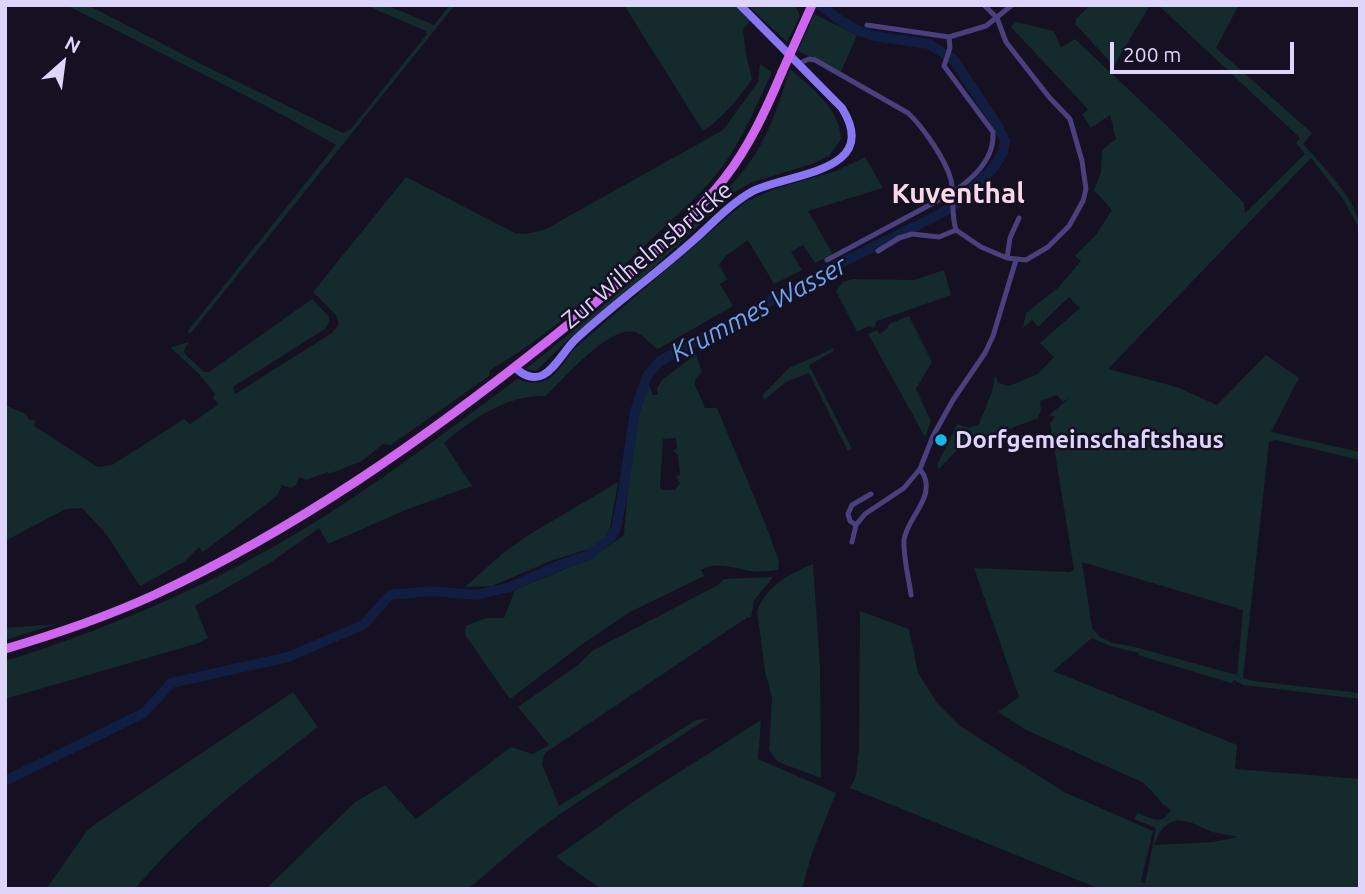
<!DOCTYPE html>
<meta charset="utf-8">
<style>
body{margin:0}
#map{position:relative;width:1365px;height:894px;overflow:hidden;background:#151022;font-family:Ubuntu,sans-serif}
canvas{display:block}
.frame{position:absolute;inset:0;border:7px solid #ded5fb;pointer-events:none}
.north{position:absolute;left:28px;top:28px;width:70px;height:70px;-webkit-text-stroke:5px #151022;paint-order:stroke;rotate:28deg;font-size:19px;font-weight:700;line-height:28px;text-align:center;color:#ded5fb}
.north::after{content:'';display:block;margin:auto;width:24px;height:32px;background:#ded5fb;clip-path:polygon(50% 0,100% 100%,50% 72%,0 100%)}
.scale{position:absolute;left:1110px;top:42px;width:184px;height:32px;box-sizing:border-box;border:4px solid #ded5fb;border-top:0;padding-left:9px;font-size:21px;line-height:24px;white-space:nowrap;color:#ded5fb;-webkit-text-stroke:5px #151022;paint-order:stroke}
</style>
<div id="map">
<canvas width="1365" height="894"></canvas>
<div class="frame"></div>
<div class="north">N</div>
<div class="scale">200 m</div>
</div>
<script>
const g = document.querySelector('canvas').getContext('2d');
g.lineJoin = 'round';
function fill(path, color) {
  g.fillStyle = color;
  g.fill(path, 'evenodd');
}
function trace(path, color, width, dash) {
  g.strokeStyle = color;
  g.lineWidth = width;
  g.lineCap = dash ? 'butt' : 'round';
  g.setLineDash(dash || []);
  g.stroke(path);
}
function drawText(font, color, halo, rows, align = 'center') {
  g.font = font + ' Ubuntu,sans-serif';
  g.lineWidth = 5;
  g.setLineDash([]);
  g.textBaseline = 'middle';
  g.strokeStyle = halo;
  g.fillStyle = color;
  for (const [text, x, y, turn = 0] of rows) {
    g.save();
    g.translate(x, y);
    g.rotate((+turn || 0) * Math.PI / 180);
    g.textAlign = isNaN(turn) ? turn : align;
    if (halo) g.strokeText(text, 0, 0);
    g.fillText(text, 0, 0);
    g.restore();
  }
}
fill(new Path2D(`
 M66,5H88L203,65L343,133L351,129L427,34L426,31L365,5H386L434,25L450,5H455L191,333L187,332L336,145L270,108Z
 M624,5H735L750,21L743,30L746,54L752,79C739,98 723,118 703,131Z
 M747,5H795L800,16L787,42Z
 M1090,5H1150L1114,66L1075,24L1076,19Z
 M1158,5L1192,7L1193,5H1239L1216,48L1312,133L1303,144C1321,164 1360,203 1360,230L1343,199L1311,158L1108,369L1177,387L1217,405L1266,355L1299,378L1271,432L1360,452V460L1275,440L1269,442L1243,678L1254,681L1360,693V699L1243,685L1234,680L1231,683L1138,655L1139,653L1110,646L1092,638L1053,671L1237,745L1235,769L1360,779V889H1100L850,788L856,776L859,749L860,611L909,629L918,673L937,703L960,726L1064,792L1153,831L1141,881L1145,884L1156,828L1134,819L1138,813C1154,819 1161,826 1171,810L1163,804L1144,783L1026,730L998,712L1019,697L974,568L1070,572L1074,569L1050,423L1055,417L1049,415L1070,398L1063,402L1057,395L1040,401L1041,410L1038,418L958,449L939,469L937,465L957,424L969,428L979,424L992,392L995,375L998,383L1009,386L1038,374L1054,357L1040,343L1080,308L1069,297L1038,327L1032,320L1023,328L1026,313L1059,287L1081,261L1075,256L1095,236L1112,210L1094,190L1101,172L1102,150L1116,139L1110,115L1091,128L1082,114L1088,110L1085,106L1011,27L1016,22L1054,31L1061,48L1075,39L1163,122L1244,203L1245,213L1305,154L1296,143L1300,138ZM1082,562L1243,610L1237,675L1135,647L1113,643L1100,637L1092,628ZM1178,820L1192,823L1212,832L1238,837L1213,842L1154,845C1159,832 1164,823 1178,820Z
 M814,14L857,35L841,72L798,51Z
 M760,64L772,72C757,104 743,138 722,167C705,190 681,211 659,232C607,282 553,334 490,370L489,376L391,445L383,444L362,461L329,474L328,472L306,480L299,477L296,485L290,488L282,485L277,496L203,552L199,547L184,562L140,586L107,535L82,508L66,509L5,541V405L26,414L29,420H35L34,426L98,467L112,465L184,419L190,424L219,404L213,398L215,394L198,373L171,348L172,347L189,342L184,350L185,354L204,372H209L312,299L329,317V322L325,329L233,387L235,394L332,333L339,324L336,315L313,292L406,177L515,233L525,234L544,230L723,130L758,82Z
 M790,69C811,87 840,109 841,139L829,156L812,164L753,182L736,191L651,270L570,338L536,371L526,369C575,329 623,290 669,248C701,218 732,189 756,153C772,127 781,97 790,69Z
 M865,157L883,188L808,211L833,254L815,263L803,245L791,252L802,270L774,284L748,240L726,256L719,264L727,280L720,284L733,306L658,349C651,345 647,339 641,335C616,316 564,379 546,396C509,394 471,419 444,443L472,486L408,509L328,544L319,528L270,563L195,606L208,638L199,643L5,699V661C98,632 188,595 273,547C358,499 439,437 517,379C550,391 557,371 574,349L745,202L774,189L836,171Z
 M944,270L951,295L877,321L874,328L868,326L857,332L836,291L843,282L853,279L914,280Z
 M909,316L932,362L916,389L931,421L925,437L868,334L877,330L880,334L888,328L889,324Z
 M834,348V351L809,365L852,449L848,451L809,373L786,382L764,400L762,396L789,368Z
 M696,354L702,372L696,378L695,385L705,408H717C738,460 761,509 779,561L778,570C769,571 760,572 750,571C733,568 717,561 701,570L704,576L630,612L584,643L510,699L465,635L466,626L486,618H504L515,590L594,557L624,535C628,499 631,412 649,385L653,395H658L657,388L663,379ZM676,438L677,448L673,451L678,455L680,475L676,477L680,483L675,490H663L660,488L663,439Z
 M618,482L610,528L606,538L589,549L553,560L492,586L465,587L503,553L527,536Z
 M813,564L820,666L821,778L778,762L769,750L772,698L765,671L757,611C766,586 791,573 813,564Z
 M771,577L772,579L754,600L751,618L748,617L545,753L542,764L559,806L696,720L707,719L572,806L539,829L468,889H266L355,802L385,785L416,819L511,747L533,754L549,745L518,707L578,665L592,651L718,585L724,579Z
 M57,624L5,640V628Z
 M293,692L318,727C253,777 188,825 135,889H46L87,831L95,824Z
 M761,720L758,759L836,793L812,853L802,889H601L556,857L637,799Z`), '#142a2c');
trace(new Path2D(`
 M5,781L144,713L171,683L288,657L363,625L390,595L432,591L476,595L510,587L560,565L589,555L609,540L616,529L622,497L635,411L647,376L660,361L837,265L940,214L960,201L995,166L1003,152L1005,141L999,128L953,59L929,44L874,36L857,30L838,19L820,5`), '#111d41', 10);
trace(new Path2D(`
 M867,25L949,37L986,26L1012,5
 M800,63L809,59L815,60L908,113C923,127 946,160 951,180C954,196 951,214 956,230L981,247L1007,258L1026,260L1048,247L1069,226L1083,201L1086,189L1082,161L1070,119L1049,97L1006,42L997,18L984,5
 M878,251L899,238L912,234L939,237L956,230
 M1007,258L1010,238L1019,218
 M827,260L952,193C972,179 995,160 993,132L944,66L950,48L949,37
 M856,525L850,521L848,514L852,505L871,494
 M852,542L856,525L865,514L904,488L920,469L933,436L953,400L985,353L993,336L1016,260
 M911,595C909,578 903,558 904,540C907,516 940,495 920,469`), '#49407d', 5);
trace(new Path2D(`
 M515,367C522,375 533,380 543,375C556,368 565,349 576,339C614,304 656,274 695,239C713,223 731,203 753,191C788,173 882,173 842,108L740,5`), '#8876f2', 8);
trace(new Path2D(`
 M5,649C56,634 106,617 154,595C297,529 427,437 549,340C609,292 676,239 724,179C749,147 766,110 782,72`), '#ce67f0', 9);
trace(new Path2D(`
 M782,72L812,5`), '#ce67f0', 9);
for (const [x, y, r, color] of [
 [941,440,7,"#16b9e6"]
]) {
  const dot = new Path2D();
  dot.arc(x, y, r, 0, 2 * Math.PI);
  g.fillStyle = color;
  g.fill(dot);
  trace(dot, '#151022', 2.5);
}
drawText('24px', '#ded5fb', '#151022', [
 ["Zur Wilhelmsbrücke",647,255,-40]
]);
drawText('bold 24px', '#ded5fb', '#151022', [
 ["Dorfgemeinschaftshaus",955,440]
], 'left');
drawText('italic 26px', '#6da4f1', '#151022', [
 ["Krummes Wasser",759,309,-28]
]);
drawText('bold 28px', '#fbd7ea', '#151022', [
 ["Kuventhal",958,194]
]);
</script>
